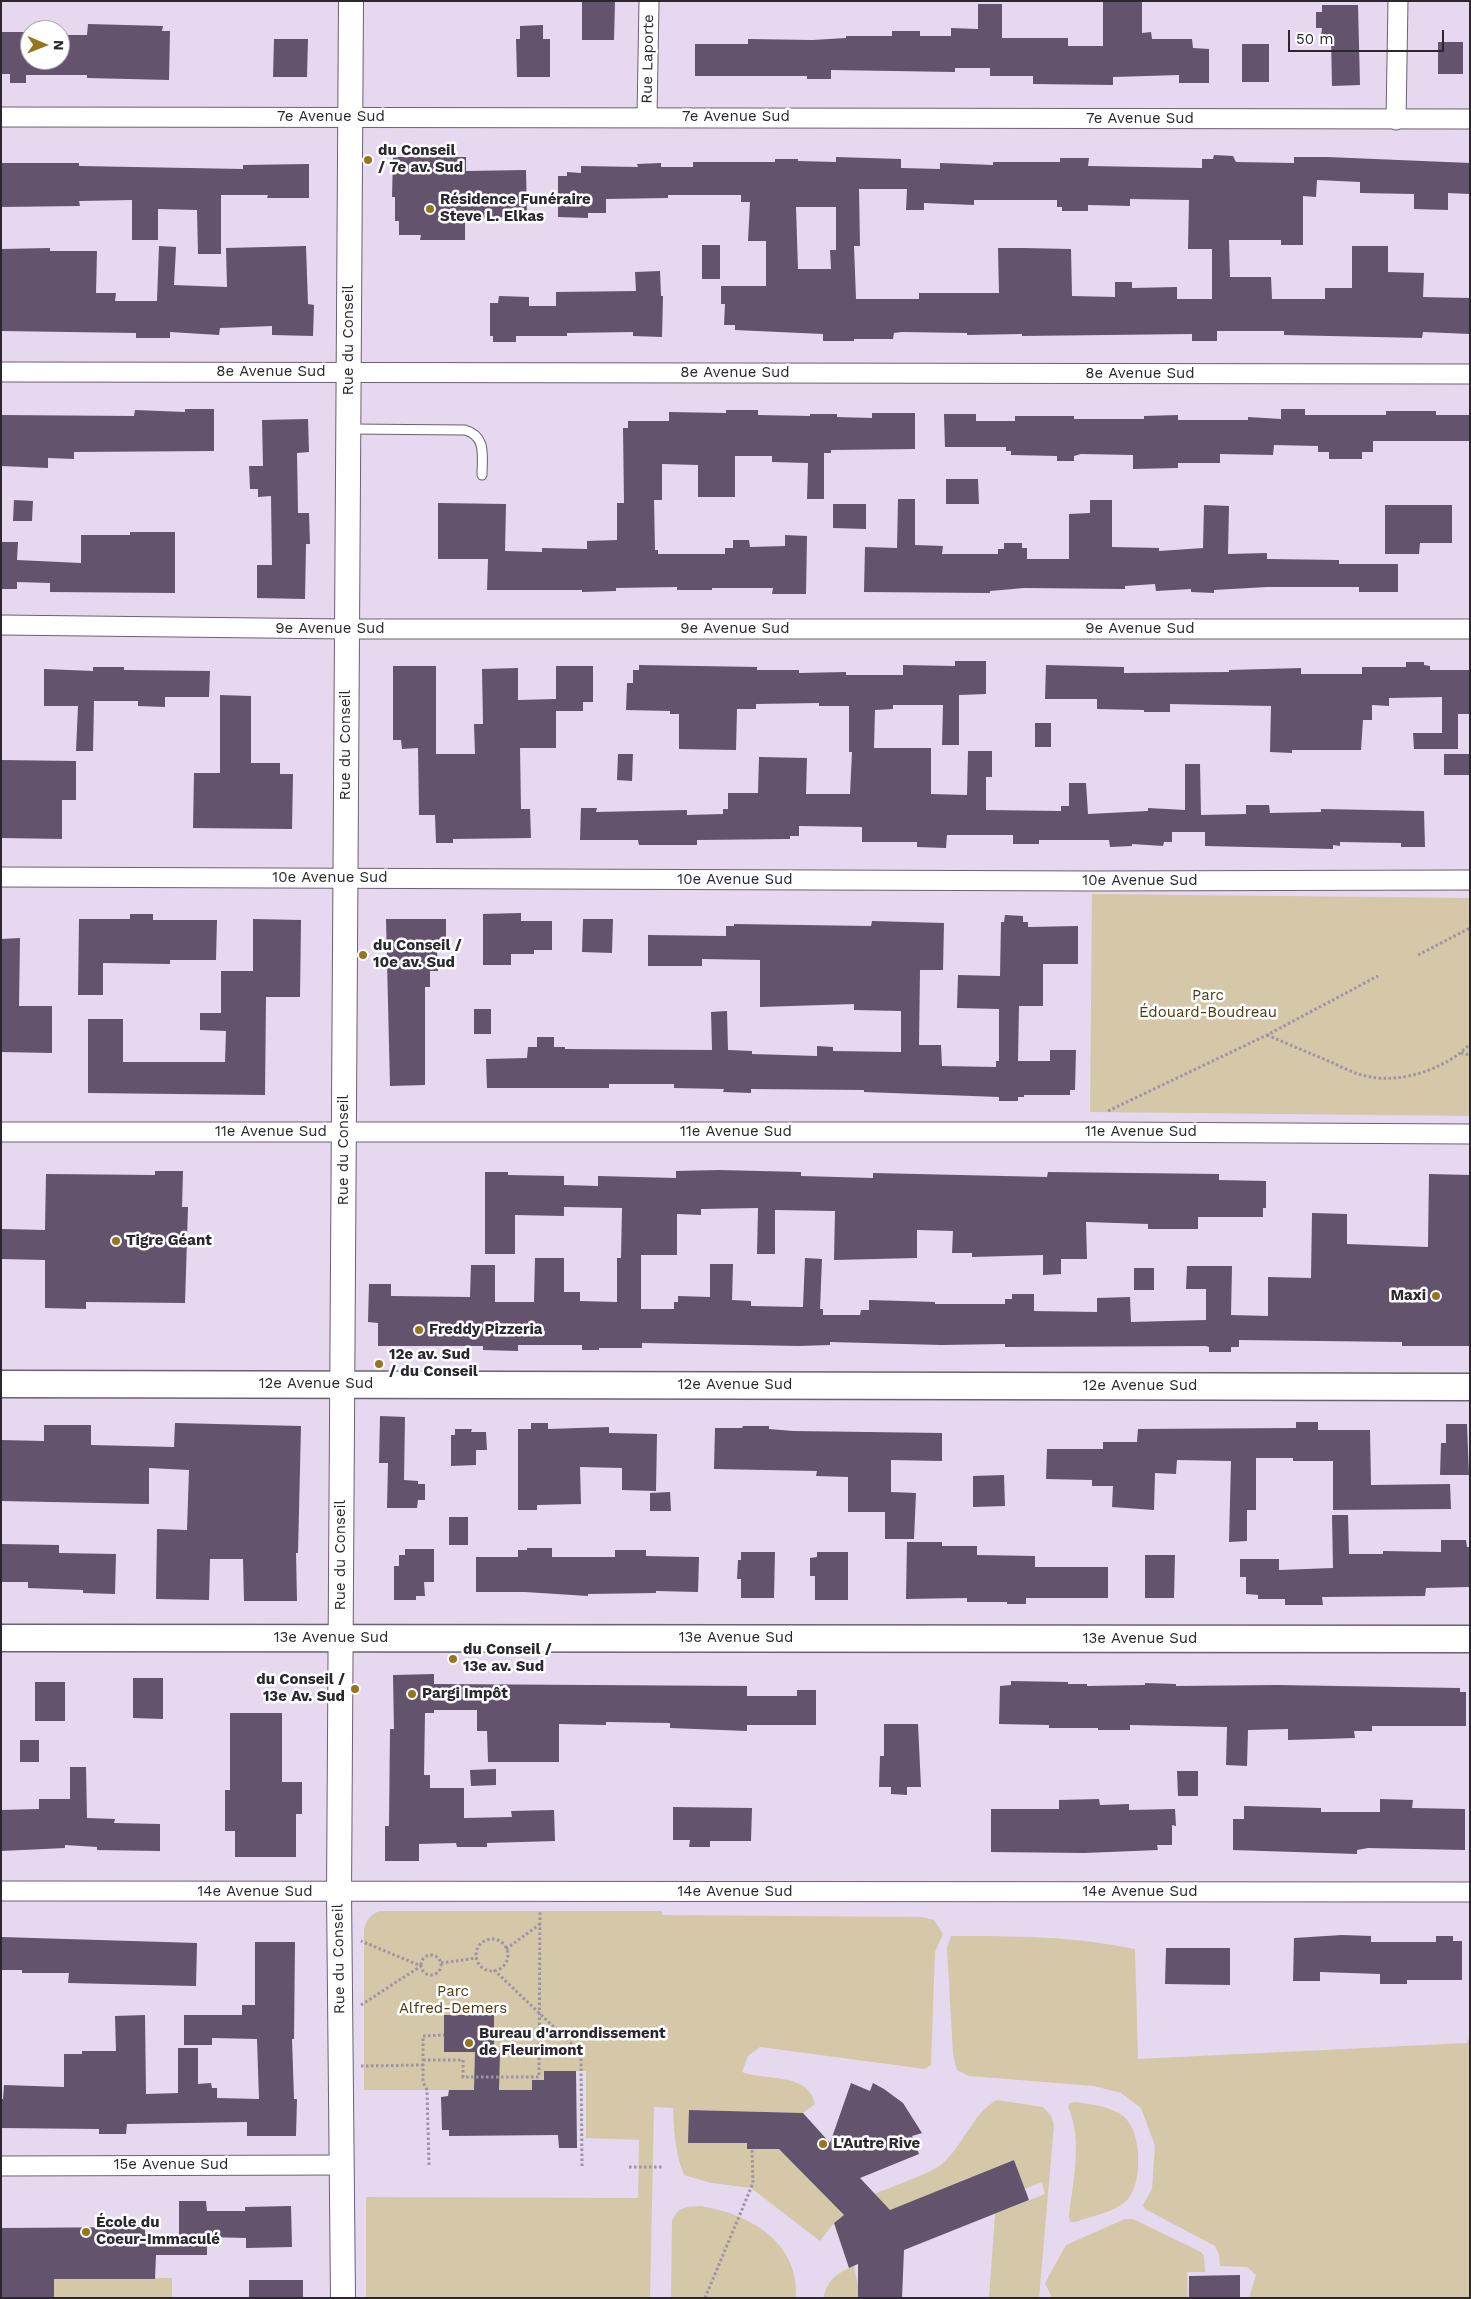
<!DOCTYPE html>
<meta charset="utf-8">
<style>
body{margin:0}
#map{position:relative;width:1471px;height:2299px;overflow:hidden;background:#e6d8ef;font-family:"Work Sans",sans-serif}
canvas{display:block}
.frame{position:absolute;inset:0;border:2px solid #2b262f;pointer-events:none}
.north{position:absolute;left:20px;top:20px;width:50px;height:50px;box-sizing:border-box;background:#fff;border:1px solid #aaa8ac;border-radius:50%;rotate:91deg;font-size:14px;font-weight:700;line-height:20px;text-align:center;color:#2b262f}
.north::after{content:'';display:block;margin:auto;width:18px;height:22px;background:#95761e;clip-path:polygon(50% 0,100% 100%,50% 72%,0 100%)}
.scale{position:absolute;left:1288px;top:30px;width:156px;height:22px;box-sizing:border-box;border:2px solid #2b262f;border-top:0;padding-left:6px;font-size:15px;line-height:18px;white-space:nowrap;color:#2b262f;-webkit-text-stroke:4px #fff;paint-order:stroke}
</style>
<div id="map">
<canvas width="1471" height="2299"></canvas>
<div class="frame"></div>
<div class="north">N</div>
<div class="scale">50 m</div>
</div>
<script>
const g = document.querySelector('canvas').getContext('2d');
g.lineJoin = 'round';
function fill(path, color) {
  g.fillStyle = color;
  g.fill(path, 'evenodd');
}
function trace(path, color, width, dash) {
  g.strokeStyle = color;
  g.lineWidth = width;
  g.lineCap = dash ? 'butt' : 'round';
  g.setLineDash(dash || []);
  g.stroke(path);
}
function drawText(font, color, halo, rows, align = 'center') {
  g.font = font + ' "Work Sans",sans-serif';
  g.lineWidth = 5;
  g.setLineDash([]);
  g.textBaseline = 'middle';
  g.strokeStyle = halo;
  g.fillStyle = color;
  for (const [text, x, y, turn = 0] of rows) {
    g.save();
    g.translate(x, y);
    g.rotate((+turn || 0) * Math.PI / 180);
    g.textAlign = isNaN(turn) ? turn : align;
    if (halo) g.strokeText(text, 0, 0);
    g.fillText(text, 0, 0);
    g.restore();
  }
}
fill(new Path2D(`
 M1092,894L1470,898V1116L1090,1112Z
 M380,1911H662V1915L922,1917L934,1920L943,1934L935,1952L931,2065L925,2069L760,2047L748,2056L742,2072C766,2081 808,2072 815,2104L803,2113L689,2110L747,2143L748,2149H769L773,2142L844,2215L834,2223L820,2241L751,2188L711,2183L684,2175C675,2153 674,2132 673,2108L654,2107L650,2298H366V2197L638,2198L639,2140L586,2138V2071H544V2080L532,2090H364V1930C366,1920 370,1915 380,1911Z
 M951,1936C1017,1936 1071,1936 1135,1949L1138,2059L1467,2043L1470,2035V2298H1249L1256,2275L1247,2267L1220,2266L1219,2254L1215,2246L1145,2209L1143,2205L1152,2189L1155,2146L1141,2108L1121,2093L1094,2086L969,2076L957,2070L953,2054L947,1948Z
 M997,2100L1043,2107L1051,2116L1054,2125L1039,2298H989L995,2214L1045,2194L1042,2182L1025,2189L1014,2160L890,2210L875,2194C890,2187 932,2173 942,2164C963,2146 974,2111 997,2100Z
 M1075,2102C1090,2104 1110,2106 1123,2116C1142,2130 1143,2182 1128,2199C1116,2212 1092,2216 1075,2222H1070L1069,2216C1073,2180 1083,2140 1068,2107L1070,2103Z
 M700,2206C748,2213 800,2242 796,2298H671L672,2221C678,2207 685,2207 700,2206Z
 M1125,2219H1133L1201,2252L1204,2256L1205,2272H1187L1188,2298H1052L1045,2283L1066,2245Z
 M854,2266L858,2286V2298H823C829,2278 836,2274 854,2266Z
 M172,2278V2298H54V2279Z`), '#d5c8a8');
fill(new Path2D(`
 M582,1H615L614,40H582Z
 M1103,1H1142V33L1151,32L1152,39H1192L1193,48L1209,49V83H1179V75L1113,77V85L1033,84V76H990V68H955V72L831,70V79H807V76H695V44H748V39L813,40L846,38V36H892V31H920V36H951V28L978,29V4H1002V38H1068V46H1103Z
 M1322,5H1358L1360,85L1332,86L1331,36H1321L1322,28H1316V12H1322Z
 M88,24L163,26L162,31H170L169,80L87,78V75H26V83H10V74H1V32H30V60H60V35H87Z
 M543,25V39H550V77H517L516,39H520V26Z
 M274,39H308L307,77H273Z
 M1438,42H1463V74H1438Z
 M1242,44H1269V82H1242Z
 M1214,155L1233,156L1236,162L1294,163V157H1327L1470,163V194L1448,193V210L1414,209V194L1360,193V182L1317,180L1316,197L1303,196V245H1281V240H1229L1230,277H1271L1272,299H1325V288H1352V246H1388V272L1424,273L1423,297L1470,298V334L1423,332L1422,338L1284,335V331H1217V341H1192V334L1022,336V334L967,335V333L902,332L894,333L893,339H854V341H823V334L735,330V325H724L725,304H721V286H766V241H748L750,202H741V195H668V198L606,199V213H588V218L558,217V176H567V172L581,173V166L638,167L637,164L661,163V167H693V162H775V159H798V161L836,162V157L901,159V168L940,169V163L993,165V162H1060V158H1089L1088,166L1202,168V159H1213ZM859,189H907L906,210H924V203L974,205V200H1057V207H1062V211H1088V205L1130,206V199L1189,200L1188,249H1212V299H1177V287L1132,288V282H1115V297L1072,296L1071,249L1024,248H998L999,293H919V299H856L854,246H860ZM796,207H836V250H830L831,269H798Z
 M393,157H466V171L526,170L527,217L465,218V240H420L421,235H399V221H395V197H392Z
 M1,163H79V166L243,169V165L309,164V198H267L268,195H221V254H198L197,210L158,209V240H132V200L79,201L80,206L1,207Z
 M702,245H720V279H702Z
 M159,246L176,247L174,285L227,287L226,248L306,246L308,304L314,305L313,336L272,335V326L220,328L219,335L170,332V338H136V333L1,331V249L50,248V251H97L96,293H116L115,301H157Z
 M660,271L661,296H663L662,337L633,336V332L567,333V336H516V342H493V336H490V303H498L499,296L529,297V306H556V292L636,291L635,272Z
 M185,409H214V451L74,452V459L48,458V468L1,466V415L134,416L135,410L185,412Z
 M1281,409H1305V415H1386V411H1436V415H1470V441H1373V452H1362V459H1329V452H1318V446L1274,445L1273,455L1220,454V463H1178V468L1133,469V455L1081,454L1074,456V461H1057V456L1011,455V451H1006V447H945L944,414H976V421H1015V416H1074V419H1144V416L1178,415V420H1248V417L1281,419Z
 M726,410H758V415L810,416V414H837V417L872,418V413H915V449L831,450V453H824V499H807L808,463L772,462V456H735V497H698V465L662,464V500H654L655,550H658V554H725V548H733V540H749L750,547L785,546V535L807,536L806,594H772L773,588H712V590H677V587L616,588V591L582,592V590H487L488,559H438V503L506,504L505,551L542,552V548L587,549V541L617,540V503H624L623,428H628V421H669V412L726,413Z
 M308,419L309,452L297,453L298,513H309L310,544H306L305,599L257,598V565H272L271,496L258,497V489H250L249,466H263L262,420Z
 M946,479H978L979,504H946Z
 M898,499H915V545L943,546L942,554H998V549H1004V543H1022V548H1027V559H1069V514L1090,513V500H1112V547L1159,548V551L1203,548L1204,505L1229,506L1228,554L1267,553V559L1339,560V564H1398V592H1359V587H1267L1214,590V593L1191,592V589L1156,591L1155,584L1125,586V589L1024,588L990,591V593L864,592L865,547L897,548Z
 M14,500L33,501L32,521H13Z
 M833,504H866V529L833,528Z
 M1385,505H1452V543H1420L1419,554H1385Z
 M130,532H175V593L50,592V583L17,582V589H1V542H18L17,560L81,563V535H130Z
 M955,661H986V694L959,695V745H942L943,705H893V709L875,710L874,748H931V794L967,795L968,751H992V777H986V810L1061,811V806H1069V783H1086L1088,814L1148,811V808L1185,810V764H1200L1201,815L1246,814V805H1269L1270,813L1321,812V809L1424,811L1425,847H1401V843L1340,842V846L1333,845V849L1205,846V832H1172V842H1164L1163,846L1132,844V846L1110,847L1109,840H1039V844H1013V835H947L946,848L917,847V842H862V827L799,826V836H790V839L697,840V845H639L638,840H580L581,808H597L596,812L687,810V815L723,814V809H728V793H758L759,757L807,758L806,794H850L852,752H849V706H819V703L756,704V709H737L736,750L679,749V714H670V711L626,710L627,683H633V670H639V665L757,667V670H799V673L846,672V675H903V665L955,666Z
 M1406,662H1424V665L1430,666V670H1470V714H1458V749H1414L1413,733H1442V697L1389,698V706L1372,705V720H1363L1361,750H1292V753L1270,752L1271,706L1170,704V712H1144V710L1097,709V699H1045L1046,665L1124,667V673L1229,672V670L1301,668V674H1362V667H1406Z
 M393,666H436V754H475L474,724H483L482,669L518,668V700L556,699V666H593V702H583V711H556V748H520L521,809H530L531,838L453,839V843H436L435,815H419L418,748L402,749L401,740H393Z
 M93,667H124V670L210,671L209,697H165V707L138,706V701H94L93,751H76L78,706H44V669L93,671Z
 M220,695L251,696V763H280V774H293L292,829L193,828L194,773H220Z
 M1035,723H1051V747H1035Z
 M618,754H633L632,781L617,780Z
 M1444,754H1470V775H1444Z
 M1,760L76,761V800H62V839L1,838Z
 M521,913V921H552V950H534V954H511V965H483V914Z
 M130,914H153V920H217L216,960H170V964L103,963V995H78L79,919H130Z
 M1005,915L1023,916V922H1028V927L1078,926V964H1043V1006H1019L1018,1061H1050V1050H1076L1075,1090H1070V1095H1024V1097H1018V1101H999V1097L864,1092V1090L751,1089V1093L723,1092L724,1089L674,1088V1084H609V1088H487L486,1059L527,1058L528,1047H537V1037H554V1047H565V1049L712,1050L711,1012L727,1011L728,1050L752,1051V1054L817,1056V1046L833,1047V1051L901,1052V1011L854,1010V1004L760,1007V960L702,959V966H648V935L726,936V926H734V924L871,926L872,921L944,923L943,970H920L919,1045H941L942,1066L996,1067V1061H999V1009L957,1008L958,975L1000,976L1001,922H1004Z
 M253,919L301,920L300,997H266L265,1095L88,1093V1019H123V1062H225L226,1031L200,1030V1013H221V971H253Z
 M386,919H446V949H437L438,971H430V987H425V1085L390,1086Z
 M583,919H613L612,953L582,952Z
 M20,938L19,1006H52V1053L1,1052V939Z
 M474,1009H491V1034H474Z
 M719,1170L801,1172V1176L873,1178V1173L1047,1177L1048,1172L1219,1174V1180L1266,1181V1208H1263V1217H1198V1229H1148V1224L1086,1222L1087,1259H1061V1274L1043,1275V1255L972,1257V1253H952L953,1231L917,1230V1258L834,1260L835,1211L775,1210V1254H757L758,1208L701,1209V1215L677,1214V1255H641V1309H674V1302H678V1296L710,1297V1264H733L732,1300L751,1301V1306L803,1307L805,1258L822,1259L820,1309H823V1315H860L861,1310H869V1300L935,1302V1304H1005V1299H1012V1294H1034V1311L1097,1312V1298L1130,1297L1131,1322L1206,1320V1289H1186L1187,1266H1232L1231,1315L1268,1316V1277L1311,1278L1312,1213L1347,1214V1244L1428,1247L1429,1174L1470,1175V1346H1402V1342L1239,1340V1347H1231V1352H1209V1347L1206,1346L1005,1347V1344L941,1345L830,1342V1345L799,1346L642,1343V1348H599V1350H582V1345H518V1351L483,1350V1346H378V1323L368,1322L369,1284H391V1296L470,1297L471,1265H495V1302H534L535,1258H564V1292H580V1301L617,1302V1258H621L622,1208L564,1207V1216L515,1215V1254H485V1172H508V1175L564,1176V1185L598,1186V1176L676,1178V1171Z
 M155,1171H183L182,1207H188L185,1303L86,1302V1309L45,1308V1260L1,1259V1229L45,1230L46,1174L155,1175Z
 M1134,1268H1154V1290H1134Z
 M380,1416L405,1417L404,1480L418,1481V1484H425V1500H418L417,1508H387L388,1463H379Z
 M1296,1422H1318V1430H1370L1371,1485L1450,1484L1451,1509L1333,1510V1461H1293V1458H1256V1510H1247V1541L1229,1542L1231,1461L1177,1460L1176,1474L1155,1473L1154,1510L1112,1507L1113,1486H1092V1480L1046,1479L1047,1449H1103V1442H1137L1138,1429L1296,1428Z
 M175,1423L301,1426L298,1553H296L297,1601H244L243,1559H210L209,1600L156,1599L157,1529L187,1530L189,1470L149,1468V1504L1,1501V1440L44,1441V1425H91V1445L174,1447Z
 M531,1423H548V1429L609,1427V1433L657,1434L656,1491L622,1490V1468L580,1467L581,1504L537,1505V1510H518V1429H531Z
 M1446,1424H1467L1469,1475H1440L1441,1443H1446Z
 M743,1426H769V1429L793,1431L942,1433V1461L891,1460V1492L916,1493L914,1539H885V1512H848V1477L816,1476L817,1471L714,1469L715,1428H742Z
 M455,1429H472L471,1432H486L487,1450H476V1465L451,1466V1435H455Z
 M1004,1475L1005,1506L973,1507V1476Z
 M670,1492L671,1511H650V1493Z
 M1332,1515H1348L1349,1554H1383V1551L1441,1552V1540H1466L1467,1547H1470V1587L1426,1588L1425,1596L1322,1597L1323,1605H1285V1599H1258V1595L1246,1594V1577H1240V1559H1279V1570L1333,1568Z
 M449,1517H468V1545H449Z
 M907,1542H942V1546H977V1555L1035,1556V1567H1108V1598H1026V1604H1007V1602H967V1598L906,1599Z
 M1,1544L59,1545V1553L116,1554L115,1594L83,1593V1590L28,1588V1582H1Z
 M527,1548H552V1557H615V1550H646V1556L699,1557L698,1592L656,1591V1593L588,1594V1596L525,1592H476V1557H518V1550H527Z
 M405,1549H434V1582H424L425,1596H416V1600H394V1566H399V1555H405Z
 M741,1552H775L774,1598H741V1579H737L738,1560H741Z
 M817,1552H848V1600H815V1576H810V1558L817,1557Z
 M1145,1555H1175L1174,1598H1145Z
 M434,1674V1684L747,1686V1696H797V1690H816V1725H747V1731L670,1728V1723L606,1722V1725L559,1724V1762H488L487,1731H477V1710H434V1713H425L424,1775H430V1788H464V1818L512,1817L511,1811L554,1810L555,1841L487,1843V1847H457L456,1843L419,1844V1861H385V1826H389L390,1729H394L393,1675Z
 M133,1678H163V1719L133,1718Z
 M1011,1681L1068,1682V1684H1087V1686L1145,1685V1683L1176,1684V1686L1277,1685L1460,1688V1692H1466V1726H1372V1731H1354L1355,1738L1324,1739L1288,1740V1729L1248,1730L1247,1766L1226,1765L1227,1727L1130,1725V1730H1098V1728H1049V1725L999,1724L1000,1686L1011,1685Z
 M35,1682H65V1721H35Z
 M230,1713H282V1782H302V1814H296V1857H235V1831H225V1790H230Z
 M884,1724H918L921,1787H907V1795L891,1794V1787H879L880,1756H884Z
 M20,1740H39V1762H20Z
 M70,1767H86L87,1818L115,1819L114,1823L160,1824V1851L97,1850V1847L65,1845V1848L1,1851V1810L39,1809V1799H70Z
 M496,1769V1785L471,1786L470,1770Z
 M1177,1771H1198V1796H1178Z
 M1099,1799L1100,1805L1129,1804V1810L1175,1809L1176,1826L1172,1825V1845H1157L1158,1850L1084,1853L991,1852V1809H1059V1800Z
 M1380,1799L1413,1800L1412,1808L1465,1809V1850L1368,1848L1357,1850V1854L1233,1850V1819H1244V1806L1321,1808V1812H1380Z
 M673,1807L752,1808L751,1841H710V1847H689L690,1840H673Z
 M1342,1935L1371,1936V1942H1436V1936H1453V1941H1462V1980H1407V1984H1380V1974L1320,1972V1981H1293L1294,1938Z
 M1,1937L197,1943L196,1986L68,1983L69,1973H22V1970H1Z
 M255,1942H295L294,2039H292L294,2099H297L296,2136H247V2122L127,2124L126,2134H99V2129L1,2128V2099H3L4,2085L64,2087V2054H82V2051H116L115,2016L145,2015L146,2094L178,2093V2048H198V2084L211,2083L212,2088H217V2098L259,2099L257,2039L212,2038V2045H184V2015H242V2005H255Z
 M1166,1948H1230V1985L1165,1984Z
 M444,2015H494V2053H500L499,2090H532V2080H544V2071H576L577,2148H559L558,2135L449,2136V2130H442L441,2097L448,2096L449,2090H474L475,2052H444Z
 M851,2083L870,2091L873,2083L884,2089L903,2103L922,2133L912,2136L919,2154L860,2178L890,2210L1014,2160L1029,2200L904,2250L902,2298H858V2264L849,2268L834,2223L844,2215L779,2149H747V2143H688L689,2110L803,2113L830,2143Z
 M179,2201H206L207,2211H245V2207L291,2206L292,2247L246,2248V2238L207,2237V2255H156L155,2279H54V2298H1V2228L145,2227V2234H179Z
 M1240,2275V2298H1189V2276Z
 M249,2280H303V2298H249Z`), '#63536d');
const service = new Path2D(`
 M350,429L465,430C487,436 482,457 482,475`);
const minor = new Path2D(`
 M1,117L1470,119
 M647,117L649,1
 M1396,120L1398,1
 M1,372L1470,374
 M1,625L347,629H1470
 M1,877L1093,881L1470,880
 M1,1132H1105L1470,1134
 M1,1891L1470,1892
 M1,2166L341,2165`);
const tertiary = new Path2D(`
 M343,2298L339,1892L351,1`);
const secondary = new Path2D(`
 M1,1384L1470,1387
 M1,1638L1470,1639`);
trace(service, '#6c6073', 11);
trace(minor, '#6c6073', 21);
trace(tertiary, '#6c6073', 26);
trace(secondary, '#6c6073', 29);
trace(new Path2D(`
 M1418,955L1470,928
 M1267,1035C1288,1044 1309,1053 1331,1062C1343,1068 1357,1075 1371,1077C1404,1083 1447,1068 1470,1044
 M1461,1053L1470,1055
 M1108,1111L1267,1035L1378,976
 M476 1955a16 16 0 1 1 32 0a16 16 0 1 1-32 0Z
 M506,1949L540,1924
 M421 1965a10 10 0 1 1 20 0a10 10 0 1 1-20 0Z
 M441,1963L477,1958
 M494,1970L578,2050L581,2060L582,2166
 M361,2005L421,1966L361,1941
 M423,2060H463V2077H539L540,1911
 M361,2066L423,2065
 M429,2165L427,2090L423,2082V2036L444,2035
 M629,2167H662
 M705,2298L753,2183L752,2149`), '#9d93a4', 3, [2.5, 2.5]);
trace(service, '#fff', 9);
trace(minor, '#fff', 19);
trace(tertiary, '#fff', 24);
trace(secondary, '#fff', 26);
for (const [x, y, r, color] of [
 [368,160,5,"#95761e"],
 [430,209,5,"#95761e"],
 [363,955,5,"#95761e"],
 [116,1241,5,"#95761e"],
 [1436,1296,5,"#95761e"],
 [419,1330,5,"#95761e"],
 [379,1364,5,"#95761e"],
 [453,1659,5,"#95761e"],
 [355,1689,5,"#95761e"],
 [412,1694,5,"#95761e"],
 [469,2043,5,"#95761e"],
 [823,2144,5,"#95761e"],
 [86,2232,5,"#95761e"]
]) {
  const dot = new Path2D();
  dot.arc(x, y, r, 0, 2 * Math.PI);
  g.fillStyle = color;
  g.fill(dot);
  trace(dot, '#fff', 2);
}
drawText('15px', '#2b262f', '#fff', [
 ["Rue Laporte",648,59,-89],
 ["7e Avenue Sud",331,117],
 ["7e Avenue Sud",736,117],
 ["7e Avenue Sud",1140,119],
 ["Rue du Conseil",349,340,-90],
 ["8e Avenue Sud",271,372],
 ["8e Avenue Sud",735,373],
 ["8e Avenue Sud",1140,374],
 ["9e Avenue Sud",330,629],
 ["9e Avenue Sud",735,629],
 ["9e Avenue Sud",1140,629],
 ["Rue du Conseil",346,745,-90],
 ["10e Avenue Sud",330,878],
 ["10e Avenue Sud",735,880],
 ["10e Avenue Sud",1140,881],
 ["11e Avenue Sud",271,1132],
 ["11e Avenue Sud",736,1132],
 ["11e Avenue Sud",1141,1132],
 ["Rue du Conseil",344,1150,-90],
 ["12e Avenue Sud",316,1384],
 ["12e Avenue Sud",735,1385],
 ["12e Avenue Sud",1140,1386],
 ["Rue du Conseil",341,1555,-90],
 ["13e Avenue Sud",331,1638],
 ["13e Avenue Sud",736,1638],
 ["13e Avenue Sud",1140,1639],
 ["14e Avenue Sud",255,1892],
 ["14e Avenue Sud",735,1892],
 ["14e Avenue Sud",1140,1892],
 ["Rue du Conseil",339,1959,-91],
 ["15e Avenue Sud",171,2165]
]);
drawText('bold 15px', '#2b262f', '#fff', [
 ["du Conseil",378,151],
 ["/ 7e av. Sud",378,168],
 ["Résidence Funéraire",440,200],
 ["Steve L. Elkas",440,217],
 ["du Conseil /",373,946],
 ["10e av. Sud",373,963],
 ["Tigre Géant",126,1241],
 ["Maxi",1426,1296,"right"],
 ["Freddy Pizzeria",429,1330],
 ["12e av. Sud",389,1355],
 ["/ du Conseil",389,1372],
 ["du Conseil /",463,1650],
 ["13e av. Sud",463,1667],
 ["du Conseil /",345,1680,"right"],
 ["13e Av. Sud",345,1697,"right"],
 ["Pargi Impôt",422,1694],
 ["Bureau d'arrondissement",479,2034],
 ["de Fleurimont",479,2051],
 ["L'Autre Rive",833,2144],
 ["École du",96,2223],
 ["Coeur-Immaculé",96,2240]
], 'left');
drawText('15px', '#4a3b11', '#fff', [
 ["Parc",1208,996],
 ["Édouard-Boudreau",1208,1013],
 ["Parc",453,1992],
 ["Alfred-Demers",453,2009]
]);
</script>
